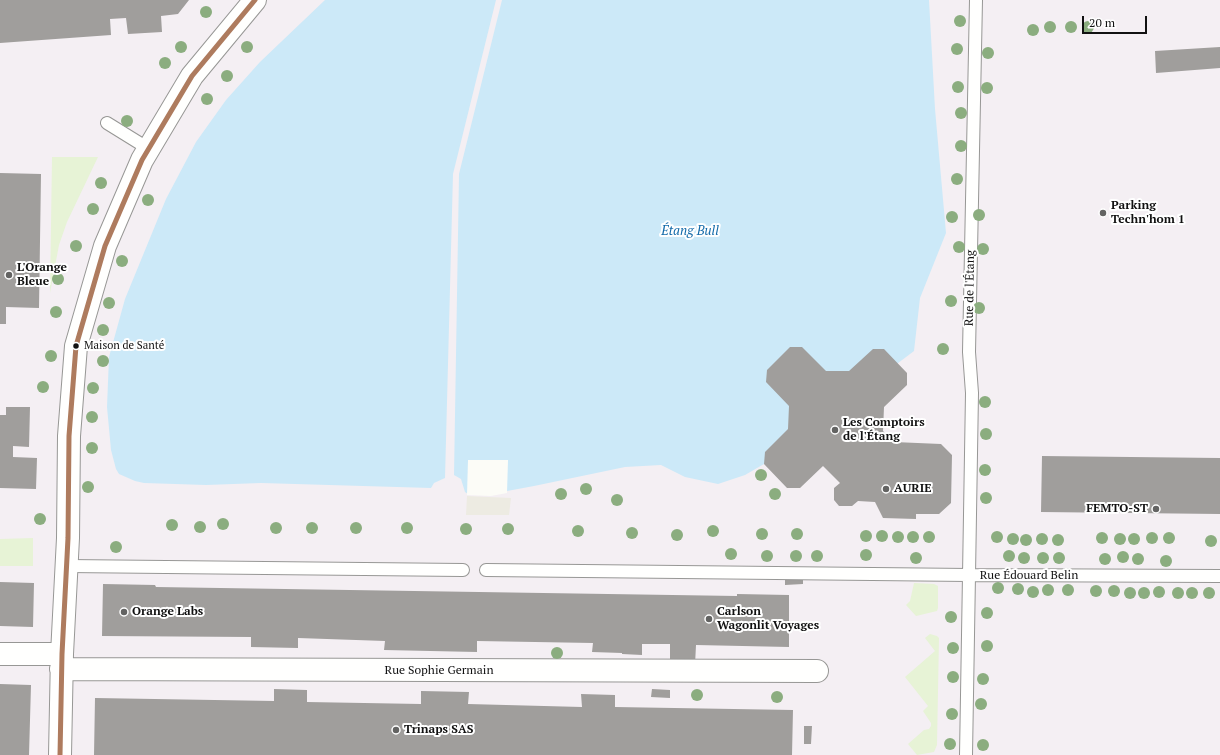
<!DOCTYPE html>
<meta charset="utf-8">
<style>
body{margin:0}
#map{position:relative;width:1220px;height:755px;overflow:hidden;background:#fcfcf7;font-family:"PT Serif",serif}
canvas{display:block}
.scale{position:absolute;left:1082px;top:16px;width:65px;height:18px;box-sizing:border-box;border:2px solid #111;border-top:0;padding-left:5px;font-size:12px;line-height:14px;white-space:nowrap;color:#111;-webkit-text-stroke:3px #fff;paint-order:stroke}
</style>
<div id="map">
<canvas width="1220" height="755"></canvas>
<div class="scale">20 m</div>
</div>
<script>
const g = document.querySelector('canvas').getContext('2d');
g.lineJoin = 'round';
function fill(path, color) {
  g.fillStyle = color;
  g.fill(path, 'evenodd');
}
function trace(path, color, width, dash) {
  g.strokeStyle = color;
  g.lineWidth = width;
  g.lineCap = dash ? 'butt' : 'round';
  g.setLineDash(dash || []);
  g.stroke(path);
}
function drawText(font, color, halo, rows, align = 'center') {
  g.font = font + ' "PT Serif",serif';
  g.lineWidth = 4;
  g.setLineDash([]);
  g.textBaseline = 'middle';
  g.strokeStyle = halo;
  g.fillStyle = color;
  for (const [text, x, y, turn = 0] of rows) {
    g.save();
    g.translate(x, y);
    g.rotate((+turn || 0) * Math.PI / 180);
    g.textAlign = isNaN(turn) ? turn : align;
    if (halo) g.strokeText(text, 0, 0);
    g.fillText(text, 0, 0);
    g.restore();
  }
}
fill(new Path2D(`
 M0,0H1220V755H0Z`), '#f4eff3');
fill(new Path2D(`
 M52,157H98L67,222L59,245L50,293Z
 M33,538V566H0V539Z
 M914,583L934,584L938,586V608L937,611L916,616L906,605L910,601Z
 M930,634L937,636L939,638L937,745L934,752L917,755L908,744L924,730L929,729L931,726V723L923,711L928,706L905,677L935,651L925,638Z`), '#e7f3d6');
fill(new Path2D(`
 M467,496L511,498L509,515H466Z`), '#edebe2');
fill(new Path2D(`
 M325,0H496L453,174L445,478L434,483L431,488L261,483L206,485L144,483L135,481L119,474L116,469L111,450L107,407L109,357L125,299L166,199L196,142L226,100L260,62Z
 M502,0H929L935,109L946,233L920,298L914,351L764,464L745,475L718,484L685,477L661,465L625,467L534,486L491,494H468L465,492L461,479L454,475L459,174Z`), '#cce9f8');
fill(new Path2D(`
 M468,460H508L507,493L491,496L467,495Z`), '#fcfcf7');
fill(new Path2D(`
 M0,0H189L178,14L161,16L162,32L128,34L126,18L110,19L111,35L0,43Z
 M1220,47V68L1156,73L1155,51Z
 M0,173L41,174L39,308L6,307V324H0Z
 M790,347H802L826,371H849L873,349H884L907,373V385L884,407L883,431L894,442L941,444L952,455L951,503L939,514H916V519L883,518L875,502L858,501L852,506H839L834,500V488L840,483L823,466L800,488H787L764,464L765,452L788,429L789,406L766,382L767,370Z
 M6,407H30L29,447L13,446V457L37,458L36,489L0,488V415H6Z
 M1042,456L1220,458V514L1041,512Z
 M785,579H803V584L785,585Z
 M0,582L34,583L33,627L0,626Z
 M103,584L155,585L156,587L737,596V594L789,595V647L696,645L695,665H670V644H642V655L622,654V653L592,652L593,643L477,641V652L384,650L385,641L298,638V648L251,647V637L102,636Z
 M0,684L31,685L29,755H0Z
 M274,689L307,690V702L421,704V691L469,692L468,704L582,707L581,694L615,695V707L793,710L792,755H94L95,698L274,701Z
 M652,689L670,690V698L651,697Z
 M804,726H812L811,744H804Z`), '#a09e9c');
const lane = new Path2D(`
 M107,123L149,149
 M67,566L463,570
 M486,570L969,575L972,393L969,352L976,0
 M966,755L969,575L1220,576`);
const street = new Path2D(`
 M0,654H62
 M61,669L817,671
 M60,755L62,654L68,538L69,436L76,346L105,246L142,160L192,76L255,0`);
trace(lane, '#979795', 14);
trace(street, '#979795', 24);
trace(lane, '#fffffe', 12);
trace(street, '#fffffe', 22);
trace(new Path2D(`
 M60,755L62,654L68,538L69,436L76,346L105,246L142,160L192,76L255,0`), '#ae7b5e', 5);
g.fillStyle = '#8bad7f';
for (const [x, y] of [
 [206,12],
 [960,21],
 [1050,27],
 [1071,27],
 [1088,27],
 [1033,30],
 [181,47],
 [247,47],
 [957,49],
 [988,53],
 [165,63],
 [227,76],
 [958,87],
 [987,88],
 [207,99],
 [961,113],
 [127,121],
 [961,146],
 [957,179],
 [101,183],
 [148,200],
 [93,209],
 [979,215],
 [952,217],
 [76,246],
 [959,247],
 [983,249],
 [122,261],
 [58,279],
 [951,301],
 [109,303],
 [979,308],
 [56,312],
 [103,330],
 [943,349],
 [51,356],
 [103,361],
 [43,387],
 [93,388],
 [985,402],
 [92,417],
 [986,434],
 [92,448],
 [985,470],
 [761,475],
 [88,487],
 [586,489],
 [561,494],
 [775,494],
 [986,498],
 [617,500],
 [40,519],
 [223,524],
 [172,525],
 [200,527],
 [276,528],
 [312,528],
 [356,528],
 [407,528],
 [466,529],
 [508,529],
 [578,531],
 [713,531],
 [632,533],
 [762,534],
 [797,534],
 [677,535],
 [866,536],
 [882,536],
 [898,537],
 [913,537],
 [929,537],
 [997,537],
 [1102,538],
 [1152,538],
 [1169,538],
 [1013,539],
 [1042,539],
 [1120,539],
 [1134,539],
 [1026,540],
 [1058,540],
 [1211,541],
 [116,547],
 [731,554],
 [866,555],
 [767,556],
 [796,556],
 [817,556],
 [1009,556],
 [1123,557],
 [916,558],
 [1024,558],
 [1043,558],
 [1059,558],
 [1105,559],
 [1138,559],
 [1166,561],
 [998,588],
 [1018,589],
 [1048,590],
 [1068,590],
 [1096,591],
 [1114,591],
 [1033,592],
 [1159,592],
 [1130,593],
 [1144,593],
 [1178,593],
 [1192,593],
 [1209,593],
 [987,613],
 [951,617],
 [987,646],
 [953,648],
 [557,653],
 [953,677],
 [983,679],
 [697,695],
 [777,697],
 [981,704],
 [952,714],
 [950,744],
 [983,745]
]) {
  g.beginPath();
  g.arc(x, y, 6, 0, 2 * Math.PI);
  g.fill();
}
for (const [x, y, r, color] of [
 [1103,213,4,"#636362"],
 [9,275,4,"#636362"],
 [76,346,3.5,"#111"],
 [835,430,4,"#636362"],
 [886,489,4,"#636362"],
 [1156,509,4,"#636362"],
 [124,612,4,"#636362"],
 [709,619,4,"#636362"],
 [396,730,4,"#636362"]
]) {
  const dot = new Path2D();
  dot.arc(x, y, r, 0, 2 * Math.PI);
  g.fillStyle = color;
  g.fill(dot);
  trace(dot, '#fff', 1.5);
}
drawText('11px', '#111', '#fff', [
 ["Maison de Santé",84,346]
], 'left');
drawText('bold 12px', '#111', '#fff', [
 ["Parking",1111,206],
 ["Techn'hom 1",1111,220],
 ["L'Orange",17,268],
 ["Bleue",17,282],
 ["Les Comptoirs",843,423],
 ["de l'Étang",843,437],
 ["AURIE",894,489],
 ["FEMTO-ST",1148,509,"right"],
 ["Orange Labs",132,612],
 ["Carlson",717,612],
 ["Wagonlit Voyages",717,626],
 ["Trinaps SAS",404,730]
], 'left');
drawText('12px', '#111', '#fff', [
 ["Rue de l'Étang",970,288,-89],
 ["Rue Édouard Belin",1029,576],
 ["Rue Sophie Germain",439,671]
]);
drawText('italic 13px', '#136aa9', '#fff', [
 ["Étang Bull",690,231]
]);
</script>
